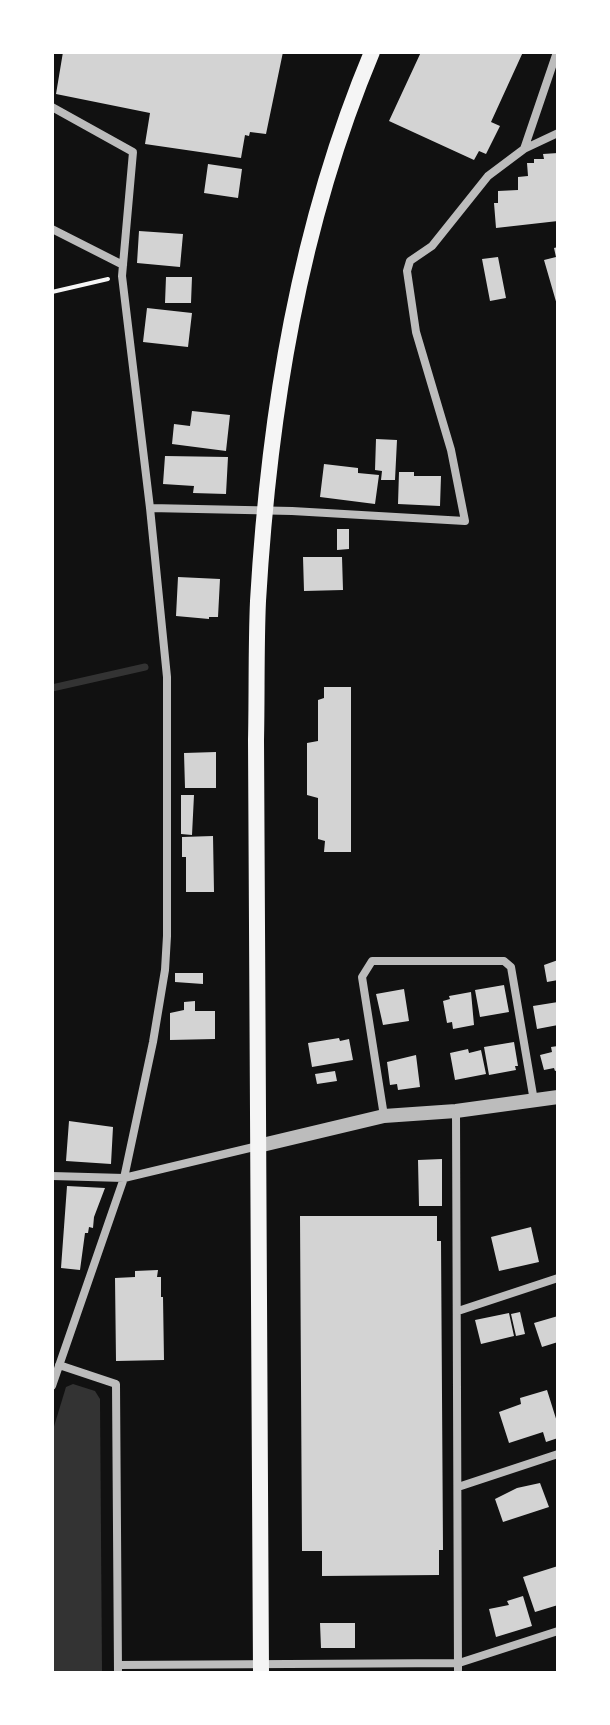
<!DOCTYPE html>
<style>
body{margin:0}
#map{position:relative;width:610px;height:1725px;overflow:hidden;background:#111;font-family:Inter,sans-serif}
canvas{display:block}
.frame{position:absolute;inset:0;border:54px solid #fff;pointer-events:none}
</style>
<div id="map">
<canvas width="610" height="1725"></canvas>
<div class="frame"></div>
</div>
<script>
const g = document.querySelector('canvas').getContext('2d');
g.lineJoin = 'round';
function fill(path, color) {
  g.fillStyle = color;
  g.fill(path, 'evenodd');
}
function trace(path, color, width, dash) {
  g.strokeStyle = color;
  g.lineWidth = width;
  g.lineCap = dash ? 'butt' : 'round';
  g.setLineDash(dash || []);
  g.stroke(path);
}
fill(new Path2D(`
 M73,1384L95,1391L100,1399L102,1673H52V1433L66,1387Z`), '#333');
trace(new Path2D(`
 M52,688L145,667`), '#333', 7);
fill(new Path2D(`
 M63,52H283L266,134L250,132L249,136L245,135L241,158L145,144L150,113L56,94Z
 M421,52H523L491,122L500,126L486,154L479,151L474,160L389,121Z
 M558,153V221L496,228L494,203H498V191L518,190V177L528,176L527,163H534V159H544L543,154Z
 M208,164L242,169L238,198L204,193Z
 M139,231L183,234L180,267L137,263Z
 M558,247V304L557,305L544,260L556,257L554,248Z
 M498,257L506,298L490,301L482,259Z
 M166,277H192L191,303H165Z
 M147,308L192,313L188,347L143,342Z
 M192,411L230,415L226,451L172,444L174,424L190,426Z
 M376,439L397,440L395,480H381L382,471L375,470Z
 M165,456L228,457L226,494L193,493L194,486L163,484Z
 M324,464L358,468V473L379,475L375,504L320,497Z
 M399,472H414V476H441L440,506L398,504Z
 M337,529H349V549L337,550Z
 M303,557H342L343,590L304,591Z
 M178,577L220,579L218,617H209V619L176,616Z
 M324,687H351V852H324L325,841L318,839V798L307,795V743L318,741V700L324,698Z
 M216,752V788H185L184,753Z
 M181,795H194L192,835L181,834Z
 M213,836L214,892H186V857H182V837Z
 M558,960V980L547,982L544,965Z
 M175,973H203V984L175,982Z
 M504,985L509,1012L480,1017L475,990Z
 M404,989L409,1021L383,1025L376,994Z
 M471,992L474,1025L453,1029L452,1022L447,1023L443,1001L450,999L449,996Z
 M195,1001V1011H215V1039L170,1040V1013L184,1010V1002Z
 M558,1002V1025L537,1029L533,1006Z
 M339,1038L340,1041L349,1039L353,1060L312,1067L308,1043Z
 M514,1042L518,1066H515L516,1070L489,1075L484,1047Z
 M558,1046V1070L555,1071L554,1068L544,1070L540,1055L552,1052L551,1047Z
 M468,1049L469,1053L481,1050L486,1074L455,1080L450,1053Z
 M416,1055L420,1087L398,1090L397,1084L390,1085L387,1062Z
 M335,1071L337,1081L317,1084L315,1074Z
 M69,1121L113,1127L111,1164L66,1161Z
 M442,1159V1206H419L418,1160Z
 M67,1186L105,1188L94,1217L93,1228L89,1227L88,1233H85L80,1270L61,1268Z
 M300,1216H437V1241H441L443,1550H439V1575L322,1576V1551H302Z
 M531,1227L539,1262L499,1271L491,1237Z
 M158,1270L157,1277H161V1297H163L164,1360L116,1361L115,1278L135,1277V1271Z
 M520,1312L525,1334L516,1336L511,1314Z
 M509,1313L514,1336L481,1344L475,1320Z
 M558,1316V1342L542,1347L534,1323Z
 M547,1390L558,1425V1438L546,1442L543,1432L509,1443L499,1412L521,1404L520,1398Z
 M540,1483L549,1507L503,1522L495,1499L517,1488Z
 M558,1566V1605L535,1612L523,1577Z
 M523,1596L532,1626L496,1637L489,1609L509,1605L507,1601Z
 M320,1623H355V1648H321Z`), '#d3d3d3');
trace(new Path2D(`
 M52,292L108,279`), '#f5f5f5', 4);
trace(new Path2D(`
 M52,107L133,152L122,276L150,508L167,677V936L165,970L153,1042L124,1178L52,1386
 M524,149L557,52
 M52,229L123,265
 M150,508L292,511L465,521L451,450L416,332L407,271L410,261L432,246L488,176L524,149L558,133
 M456,1111L458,1673
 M384,1116L362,977L372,961H504L511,967L534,1101
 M52,1176L124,1178L258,1146
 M458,1311L558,1278
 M59,1365L116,1384L118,1673
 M458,1487L558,1454
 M118,1665L459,1663L558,1631`), '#bcbcbc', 8);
trace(new Path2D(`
 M258,1146L384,1116L456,1111L558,1097`), '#bcbcbc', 14);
trace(new Path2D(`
 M261,1673L256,740C257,694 256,647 258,601C269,413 299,226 372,52`), '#f5f5f5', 16);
</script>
